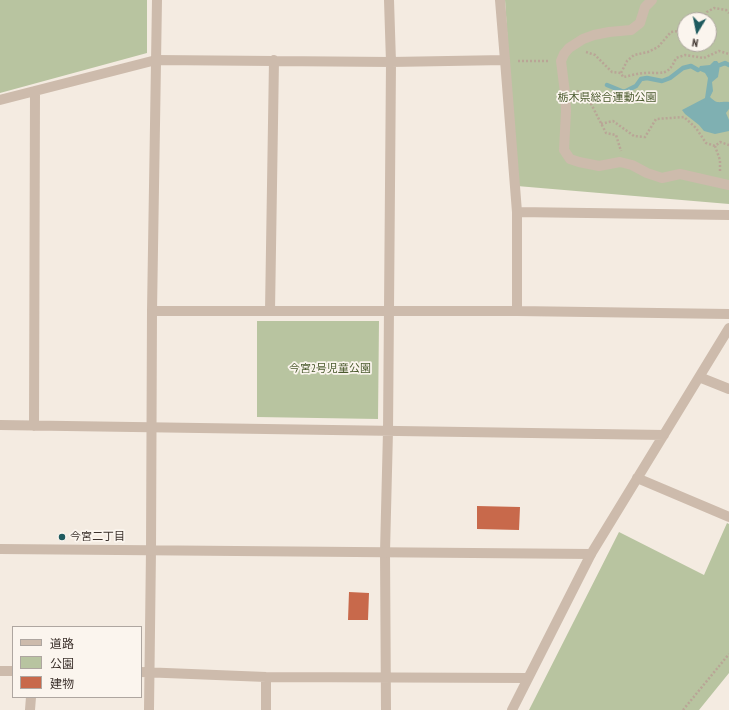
<!DOCTYPE html>
<meta charset="utf-8">
<style>
body{margin:0}
#map{position:relative;width:729px;height:710px;overflow:hidden;background:#f4ebe1;font-family:"PT Sans Narrow","Noto Sans JP",sans-serif}
canvas{display:block}
.legend{position:absolute;left:12px;top:626px;width:130px;height:72px;box-sizing:border-box;background:#fbf5ee;border:1px solid #aea6a0;margin:0;padding:5px 7px;list-style:none;font-size:12px;color:#3b302b}
.legend li{display:flex;align-items:center;gap:8px;height:20px}
.legend b{width:20px;border:1px solid #aea6a0}
.north{position:absolute;left:677px;top:12px;width:40px;height:40px;box-sizing:border-box;background:#fbf5ee;border:1px solid #aea6a0;border-radius:50%;rotate:190deg;font-size:11px;font-weight:700;line-height:16px;text-align:center;color:#3b302b}
.north::after{content:'';display:block;margin:auto;width:14px;height:18px;background:#1f5a5e;clip-path:polygon(50% 0,100% 100%,50% 72%,0 100%)}
</style>
<div id="map">
<canvas width="729" height="710"></canvas>
<ul class="legend">
<li><b style="height:5px;background:#cdbbac"></b>道路</li>
<li><b style="height:11px;background:#b8c4a0"></b>公園</li>
<li><b style="height:11px;background:#c8694b"></b>建物</li>
</ul>
<div class="north">N</div>
</div>
<script>
const g = document.querySelector('canvas').getContext('2d');
g.lineJoin = 'round';
function fill(path, color) {
  g.fillStyle = color;
  g.fill(path, 'evenodd');
}
function trace(path, color, width, dash) {
  g.strokeStyle = color;
  g.lineWidth = width;
  g.lineCap = dash ? 'butt' : 'round';
  g.setLineDash(dash || []);
  g.stroke(path);
}
function drawText(font, color, halo, rows, align = 'center') {
  g.font = font + ' "PT Sans Narrow","Noto Sans JP",sans-serif';
  g.lineWidth = 3.5;
  g.setLineDash([]);
  g.textBaseline = 'middle';
  g.strokeStyle = halo;
  g.fillStyle = color;
  for (const [text, x, y, turn = 0] of rows) {
    g.save();
    g.translate(x, y);
    g.rotate((+turn || 0) * Math.PI / 180);
    g.textAlign = isNaN(turn) ? turn : align;
    if (halo) g.strokeText(text, 0, 0);
    g.fillText(text, 0, 0);
    g.restore();
  }
}
fill(new Path2D(`
 M0,0H147V53L0,93Z
 M505,0H729V204L517,186ZM685,20H709V44H685Z
 M257,321H379L378,419L257,417Z
 M727,523L729,524V673L699,710H529L619,532L704,575Z`), '#b8c4a0');
fill(new Path2D(`
 M714,61H717L720,65L718,77L712,82L713,91L710,97C718,105 719,101 729,102V109L726,113L729,120V131L715,134L704,131L699,125L685,114L682,110L705,98L708,78L705,73L698,70L700,66L710,65Z`), '#7fb0b2');
trace(new Path2D(`
 M720,65L725,63L729,65
 M607,85L624,92L636,86L641,79L647,78L662,81L670,78L683,68L691,66L698,70`), '#7fb0b2', 4.5);
fill(new Path2D(`
 M477,506L520,507L519,530L477,529Z
 M349,592L369,593L368,620H348Z`), '#c8694b');
trace(new Path2D(`
 M704,20L707,12L714,8L726,10L729,13
 M685,30L671,32L658,47L648,52L634,55L627,61L621,73L623,77C630,76 638,73 645,73C662,72 668,77 676,58L685,55L704,58L719,51L729,54
 M586,52L595,55L612,72L621,73
 M518,61H549
 M577,91L586,94L606,133L616,135L621,151
 M601,124L613,121L634,136L645,137L656,119L684,117L696,128L706,143L715,146
 M720,171V160L715,146L720,142L729,145
 M683,710L729,654`), '#b9a596', 2.5, [2, 2]);
trace(new Path2D(`
 M652,0L645,7L640,23L631,30L609,32L594,35L583,39L569,48L564,54L561,61L565,93L566,111L564,150L570,159L579,162L599,166L620,162L632,165L647,173L662,178L680,174L729,185`), '#cdbbac', 10);
trace(new Path2D(`
 M500,0L505,60
 M0,100L156,60L391,62L505,60L517,212L729,215
 M152,311H517L729,314
 M270,311L274,60
 M517,311V212
 M699,377L729,389
 M0,425L664,435
 M34,426L35,91
 M637,478L729,517
 M0,671H13
 M141,672L266,677L528,678
 M30,710L31,697
 M149,710L151,550
 M266,710V677
 M386,710L385,552L388,431L391,62L389,0
 M512,710L591,554L729,328`), '#cdbbac', 10);
trace(new Path2D(`
 M0,549L591,554
 M151,550L152,311L157,0`), '#cdbbac', 10);
for (const [x, y, r, color] of [
 [62,537,4,"#1f5a5e"]
]) {
  const dot = new Path2D();
  dot.arc(x, y, r, 0, 2 * Math.PI);
  g.fillStyle = color;
  g.fill(dot);
  trace(dot, '#fbf5ee', 1.5);
}
drawText('11px', '#4a5a2e', '#fbf5ee', [
 ["栃木県総合運動公園",607,98],
 ["今宮2号児童公園",330,369]
]);
drawText('11px', '#3b302b', '#fbf5ee', [
 ["今宮二丁目",70,537]
], 'left');
</script>
